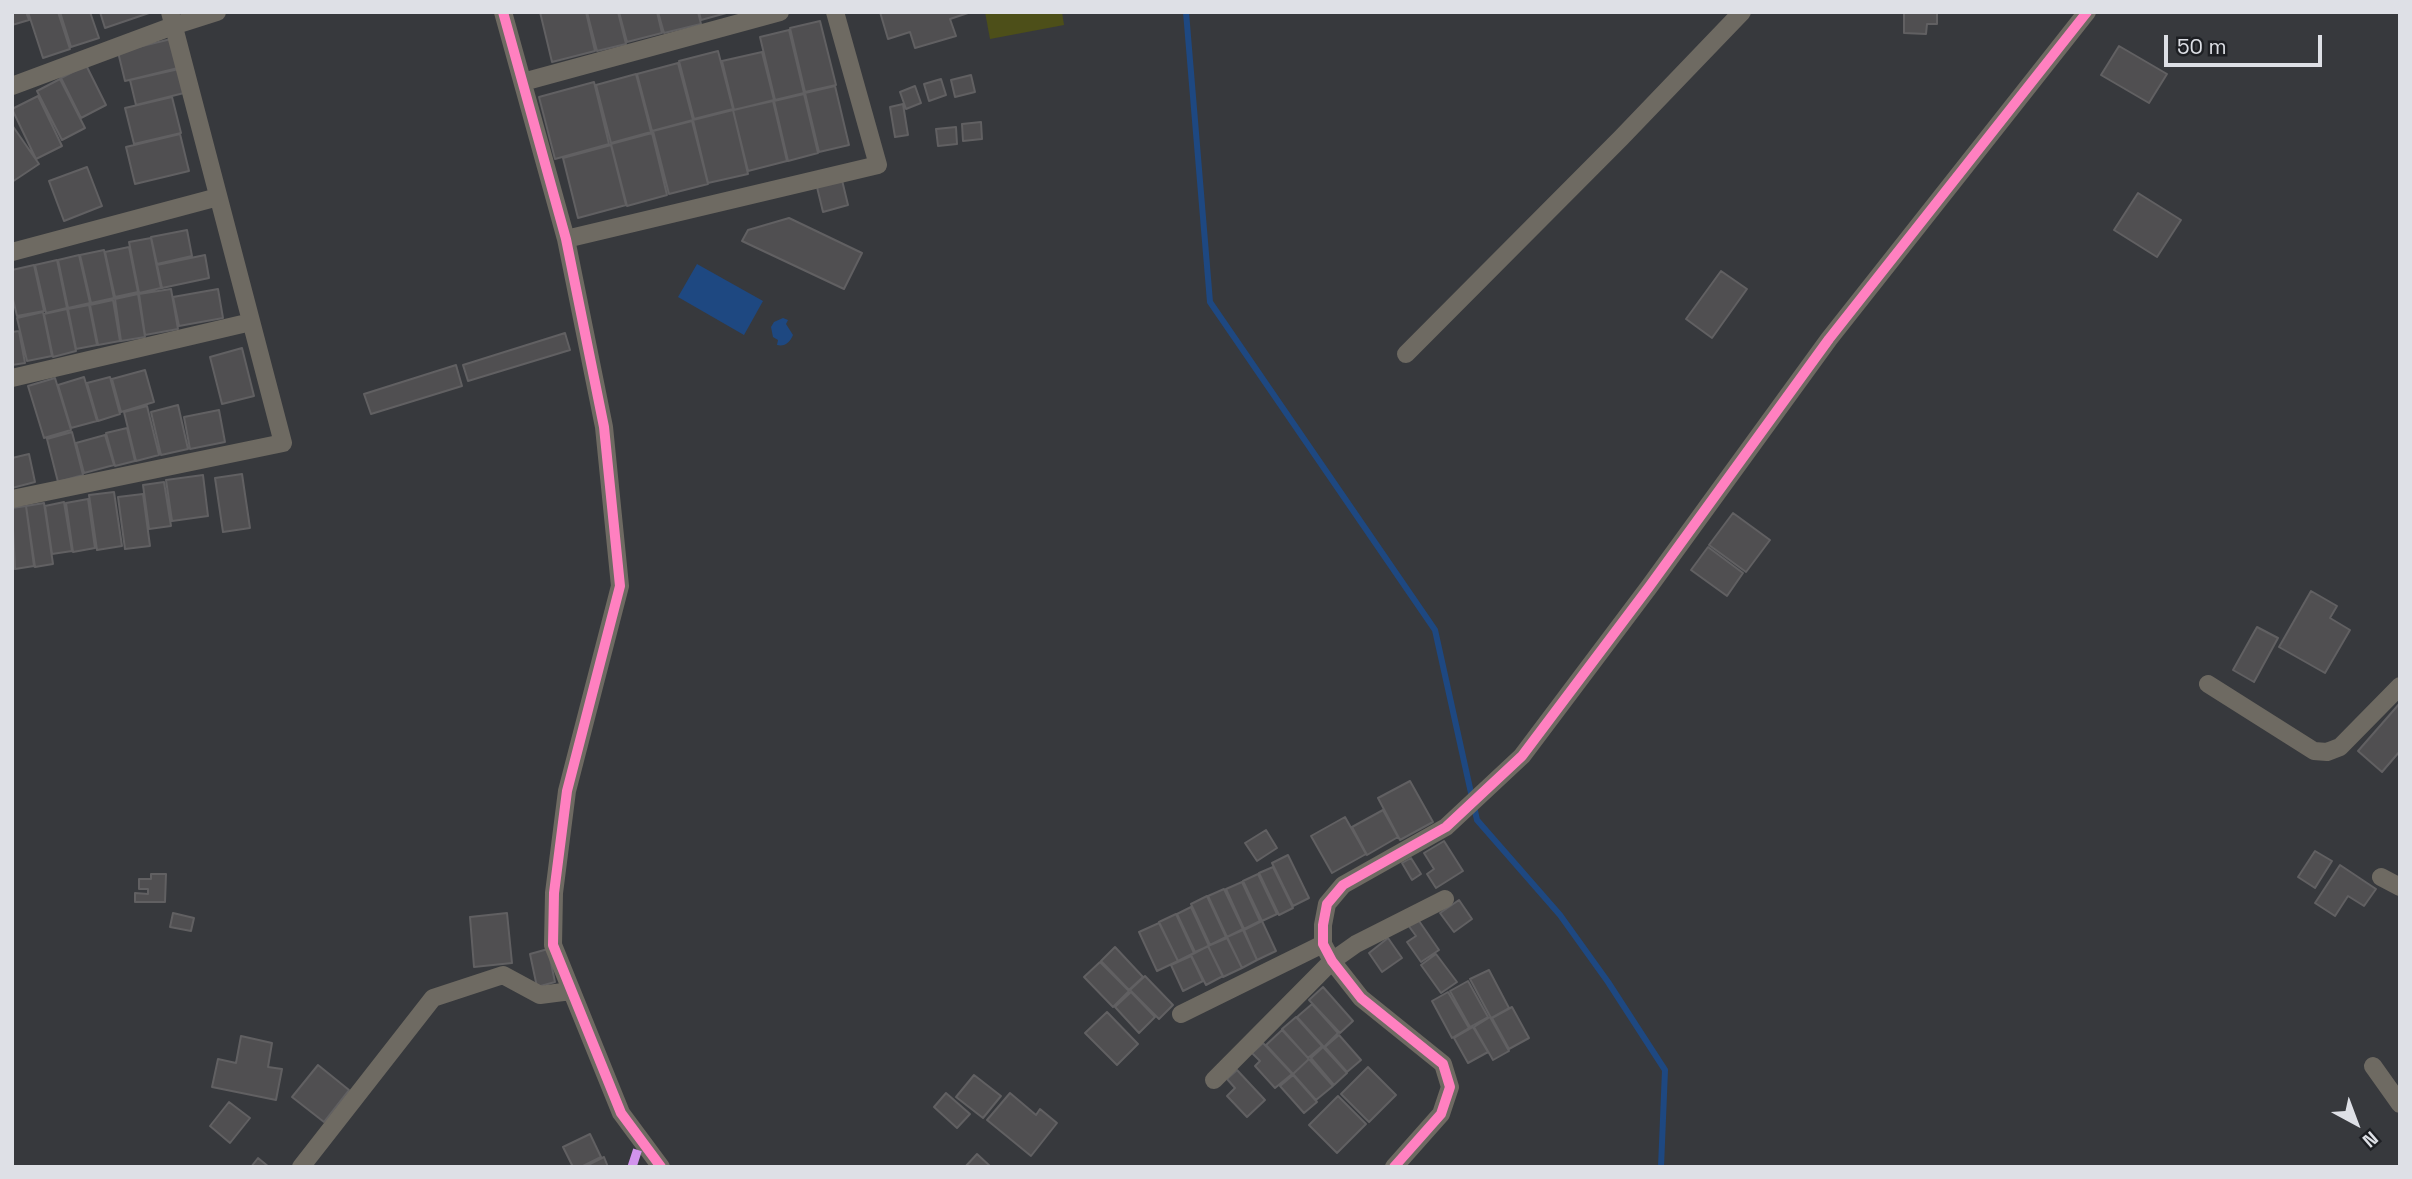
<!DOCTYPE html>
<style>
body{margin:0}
#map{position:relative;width:2412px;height:1179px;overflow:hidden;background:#37393d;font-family:"Space Grotesk",sans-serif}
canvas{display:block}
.frame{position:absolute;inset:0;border:14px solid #dee0e6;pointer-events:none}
.north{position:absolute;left:2321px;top:1088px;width:70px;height:70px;-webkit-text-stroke:5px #1d1f23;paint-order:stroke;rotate:139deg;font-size:19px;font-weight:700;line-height:28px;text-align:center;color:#dee0e6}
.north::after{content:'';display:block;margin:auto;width:24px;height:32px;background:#dee0e6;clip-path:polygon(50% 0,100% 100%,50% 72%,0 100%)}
.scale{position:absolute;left:2164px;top:35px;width:158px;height:32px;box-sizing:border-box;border:4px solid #dee0e6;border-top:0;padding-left:9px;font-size:21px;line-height:24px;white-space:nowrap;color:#dee0e6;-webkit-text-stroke:5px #1d1f23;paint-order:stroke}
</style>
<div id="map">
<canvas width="2412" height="1179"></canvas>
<div class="frame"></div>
<div class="north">N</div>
<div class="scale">50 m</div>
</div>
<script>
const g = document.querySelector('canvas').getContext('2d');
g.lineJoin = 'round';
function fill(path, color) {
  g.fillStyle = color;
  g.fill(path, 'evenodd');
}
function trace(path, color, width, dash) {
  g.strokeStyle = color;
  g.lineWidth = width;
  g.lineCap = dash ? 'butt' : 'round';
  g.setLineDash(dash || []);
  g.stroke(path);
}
fill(new Path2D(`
 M985,12H1062L1064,25L990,39Z`), '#4d4f19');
fill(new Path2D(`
 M697,264L763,301L744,335L678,297Z
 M783,318L788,320L786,324L793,335C790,342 785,347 777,345L778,340L773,337L771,327L774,322Z`), '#1e4881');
trace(new Path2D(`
 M1186,12L1210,302L1435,630L1477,820L1560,915L1608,982L1665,1070L1661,1167`), '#1e4881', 6);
const building = new Path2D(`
 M12,12H26L29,20L12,25Z
 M28,12H58L70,49L43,58Z
 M60,12H90L99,38L71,47Z
 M100,12H152L105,28Z
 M540,12H586L595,51L552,62Z
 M587,12H618L626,44L597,51Z
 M619,12H657L662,33L627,42Z
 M658,12H698L701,24L664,33Z
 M699,12H730L701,20Z
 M880,12H971L950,19L956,36L915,48L910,32L888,39Z
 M1904,12H1937V24H1927L1926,34L1904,33Z
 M820,21L836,85L805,92L790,28Z
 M789,30L804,93L775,100L760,37Z
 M171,39L178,68L125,81L118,52Z
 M2119,46L2167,74L2149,103L2101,75Z
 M718,51L733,109L694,119L679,61Z
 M762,52L774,100L734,110L722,61Z
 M678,63L693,120L652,131L637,74Z
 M86,65L106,105L81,118L61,78Z
 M179,69L184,93L136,105L130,80Z
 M636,74L651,132L611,143L596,85Z
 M971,75L975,92L955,97L951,80Z
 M60,79L85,128L62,140L37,91Z
 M941,79L946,95L929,101L924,84Z
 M594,82L609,144L555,159L539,97Z
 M835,86L849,145L819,152L805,93Z
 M915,86L921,103L906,109L900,92Z
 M804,94L818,153L788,161L774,101Z
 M38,96L62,146L36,159L12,109Z
 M172,97L181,133L134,144L125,108Z
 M773,101L787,161L748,171L733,110Z
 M903,104L908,135L895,137L890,107Z
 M733,110L748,174L708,183L693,120Z
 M692,121L708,184L669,194L653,131Z
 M981,122L982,139L963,141L962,124Z
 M12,125L39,164L12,182Z
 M956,127L957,144L938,146L936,129Z
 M652,133L667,195L627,206L611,144Z
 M180,134L189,171L135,184L126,147Z
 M611,145L626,205L578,218L563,158Z
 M87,167L102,206L64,221L49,181Z
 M841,176L848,205L823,212L816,183Z
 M2138,193L2181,220L2157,257L2114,230Z
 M789,218L862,253L844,289L742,241L748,230Z
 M187,230L192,256L157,264L151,237Z
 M151,238L161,288L139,293L129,242Z
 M129,247L138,292L115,297L105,252Z
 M104,250L114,298L91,303L80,255Z
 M79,255L90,303L68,308L58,260Z
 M205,255L209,278L162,288L157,265Z
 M57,260L67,308L46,313L35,265Z
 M34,265L44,311L17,316L12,295V270Z
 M1721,271L1747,289L1712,338L1686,319Z
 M171,289L178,329L145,335L139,294Z
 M218,289L223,318L179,326L173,297Z
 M138,294L145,337L121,341L115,299Z
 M113,300L120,341L98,345L90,305Z
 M89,305L97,345L76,349L68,309Z
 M67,309L76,351L53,357L44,314Z
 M43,312L52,356L27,361L17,318Z
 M19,331L25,363L12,365V332Z
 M565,333L570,350L468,381L463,365Z
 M242,348L254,396L222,404L210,357Z
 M456,365L462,386L371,414L364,394Z
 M145,370L154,402L121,412L112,379Z
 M84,377L97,421L71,428L58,385Z
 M110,377L120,414L98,421L87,383Z
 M55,378L71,430L44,438L28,386Z
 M178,405L188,449L161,455L151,412Z
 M147,406L159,455L136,461L124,412Z
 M219,410L225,442L190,449L184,417Z
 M127,428L135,461L115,466L106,433Z
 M72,432L83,475L58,482L47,439Z
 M105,435L114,465L84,473L76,443Z
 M29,454L35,482L12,488V458Z
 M242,474L250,528L223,532L215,478Z
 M203,475L208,516L172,521L166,480Z
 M164,482L171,526L149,529L143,485Z
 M114,492L122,546L97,550L89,495Z
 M143,494L150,546L125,549L118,497Z
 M88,499L95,548L73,552L66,503Z
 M64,502L72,551L52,554L45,506Z
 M44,503L53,564L35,567L26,506Z
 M26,506L34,566L15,569L12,508Z
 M1733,513L1770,540L1746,572L1709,545Z
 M1708,547L1743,573L1727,596L1691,570Z
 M2311,591L2337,606L2330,618L2350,630L2325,673L2279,647Z
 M2257,627L2278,638L2254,682L2233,670Z
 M2400,703V751L2382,772L2358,751Z
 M1410,781L1433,822L1400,840L1378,798Z
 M1383,810L1398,837L1367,855L1352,827Z
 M1345,817L1366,854L1332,873L1311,836Z
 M1266,830L1277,848L1257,861L1245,843Z
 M1444,841L1463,871L1436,888L1427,874L1434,869L1424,853Z
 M2315,851L2332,861L2315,888L2298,877Z
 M1288,855L1309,898L1293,906L1272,863Z
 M1411,858L1421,874L1412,880L1402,863Z
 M2340,865L2376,889L2364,906L2348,896L2335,916L2315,903Z
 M1273,867L1293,908L1279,915L1259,873Z
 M151,874H166L165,902H135V893L148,894V889H139V879H151Z
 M1258,874L1277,914L1262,921L1243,881Z
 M1242,882L1260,921L1244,929L1226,889Z
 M1224,889L1243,929L1227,937L1208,896Z
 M1207,896L1226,937L1210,945L1191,904Z
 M1459,900L1472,919L1454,932L1440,913Z
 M1191,907L1209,946L1195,952L1177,914Z
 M173,913L194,918L191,931L170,927Z
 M507,913L512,963L474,967L470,917Z
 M1176,914L1194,953L1178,961L1159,922Z
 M1417,918L1439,950L1421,962L1407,942L1416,936L1408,925Z
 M1262,921L1276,951L1257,960L1244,930Z
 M1159,923L1178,961L1157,971L1139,932Z
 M1243,930L1257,960L1242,968L1227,937Z
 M1227,938L1242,968L1223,977L1208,946Z
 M1388,938L1402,958L1382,972L1369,953Z
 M1208,946L1223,976L1206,985L1191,955Z
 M1115,947L1143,977L1129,990L1101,961Z
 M548,949L555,982L537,987L530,954Z
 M1436,954L1457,982L1441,993L1421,965Z
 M1191,956L1203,981L1183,991L1171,965Z
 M1100,962L1129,991L1113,1007L1084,977Z
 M1489,970L1509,1008L1491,1018L1470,979Z
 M1145,976L1173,1005L1159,1019L1130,990Z
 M1468,981L1488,1017L1470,1027L1450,991Z
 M1323,987L1353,1021L1340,1033L1309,1000Z
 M1131,992L1155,1017L1139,1033L1115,1007Z
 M1448,992L1469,1028L1452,1038L1432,1001Z
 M1312,1004L1338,1033L1324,1047L1297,1017Z
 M1512,1007L1529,1038L1509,1049L1492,1018Z
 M1107,1012L1138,1044L1117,1065L1085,1033Z
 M1296,1017L1322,1046L1308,1058L1282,1029Z
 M1490,1017L1509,1051L1493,1060L1474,1027Z
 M1473,1027L1488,1052L1468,1063L1454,1038Z
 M1282,1030L1309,1059L1293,1074L1266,1045Z
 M1339,1035L1361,1060L1347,1072L1325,1047Z
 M241,1036L272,1043L268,1067L282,1069L276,1100L212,1087L218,1059L236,1063Z
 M1263,1043L1292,1074L1275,1088L1255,1066L1260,1061L1252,1053Z
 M1323,1047L1347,1073L1334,1085L1311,1058Z
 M1309,1059L1333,1086L1316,1100L1293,1074Z
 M318,1065L349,1090L324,1122L292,1097Z
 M1368,1067L1396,1095L1369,1122L1341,1094Z
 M1237,1070L1265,1100L1247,1117L1227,1096L1235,1088L1227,1079Z
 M974,1075L1001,1096L983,1118L956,1097Z
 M1293,1075L1317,1102L1304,1113L1280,1086Z
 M946,1093L970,1114L957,1128L934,1107Z
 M1010,1093L1036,1115L1040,1109L1057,1123L1031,1156L987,1120Z
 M1338,1096L1366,1124L1337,1153L1309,1125Z
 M229,1102L250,1118L230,1143L210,1126Z
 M590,1134L601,1157L581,1167H573L563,1147Z
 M977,1154L991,1167H965Z
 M604,1157L608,1167H584Z
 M258,1158L269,1167H251Z`);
fill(building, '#504f51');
trace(building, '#616062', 2);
trace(new Path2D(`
 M503,12L566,239L604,427L620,586L567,791L554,893L553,945L621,1113L661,1167
 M523,82L780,12
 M12,86L173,26L217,12
 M566,239L878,165L835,12
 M12,252L218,197
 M1406,354L1621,138L1742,12
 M12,378L251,322
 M12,499L283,443L170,12
 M2208,684L2314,751L2327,752L2340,747L2400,686
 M2381,877L2400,887
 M1181,1014L1323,944
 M2373,1066L2400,1104
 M1214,1080L1332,961L1356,944L1445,899
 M301,1167L433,998L503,975L540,995L571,991
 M1394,1167L1441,1114L1450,1087L1443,1064L1361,998L1332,961L1323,944V925L1327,904L1343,885L1446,827L1522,756L1649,587L1829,339L2087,12`), '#6e6a62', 18);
trace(new Path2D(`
 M632,1167L641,1139`), '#d193ec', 9, [18, 9]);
trace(new Path2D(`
 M503,12L566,239L604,427L620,586L567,791L554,893L553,945L621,1113L661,1167
 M1394,1167L1441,1114L1450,1087L1443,1064L1361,998L1332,961L1323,944V925L1327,904L1343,885L1446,827L1522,756L1649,587L1829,339L2087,12`), '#ff80c0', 10);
</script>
